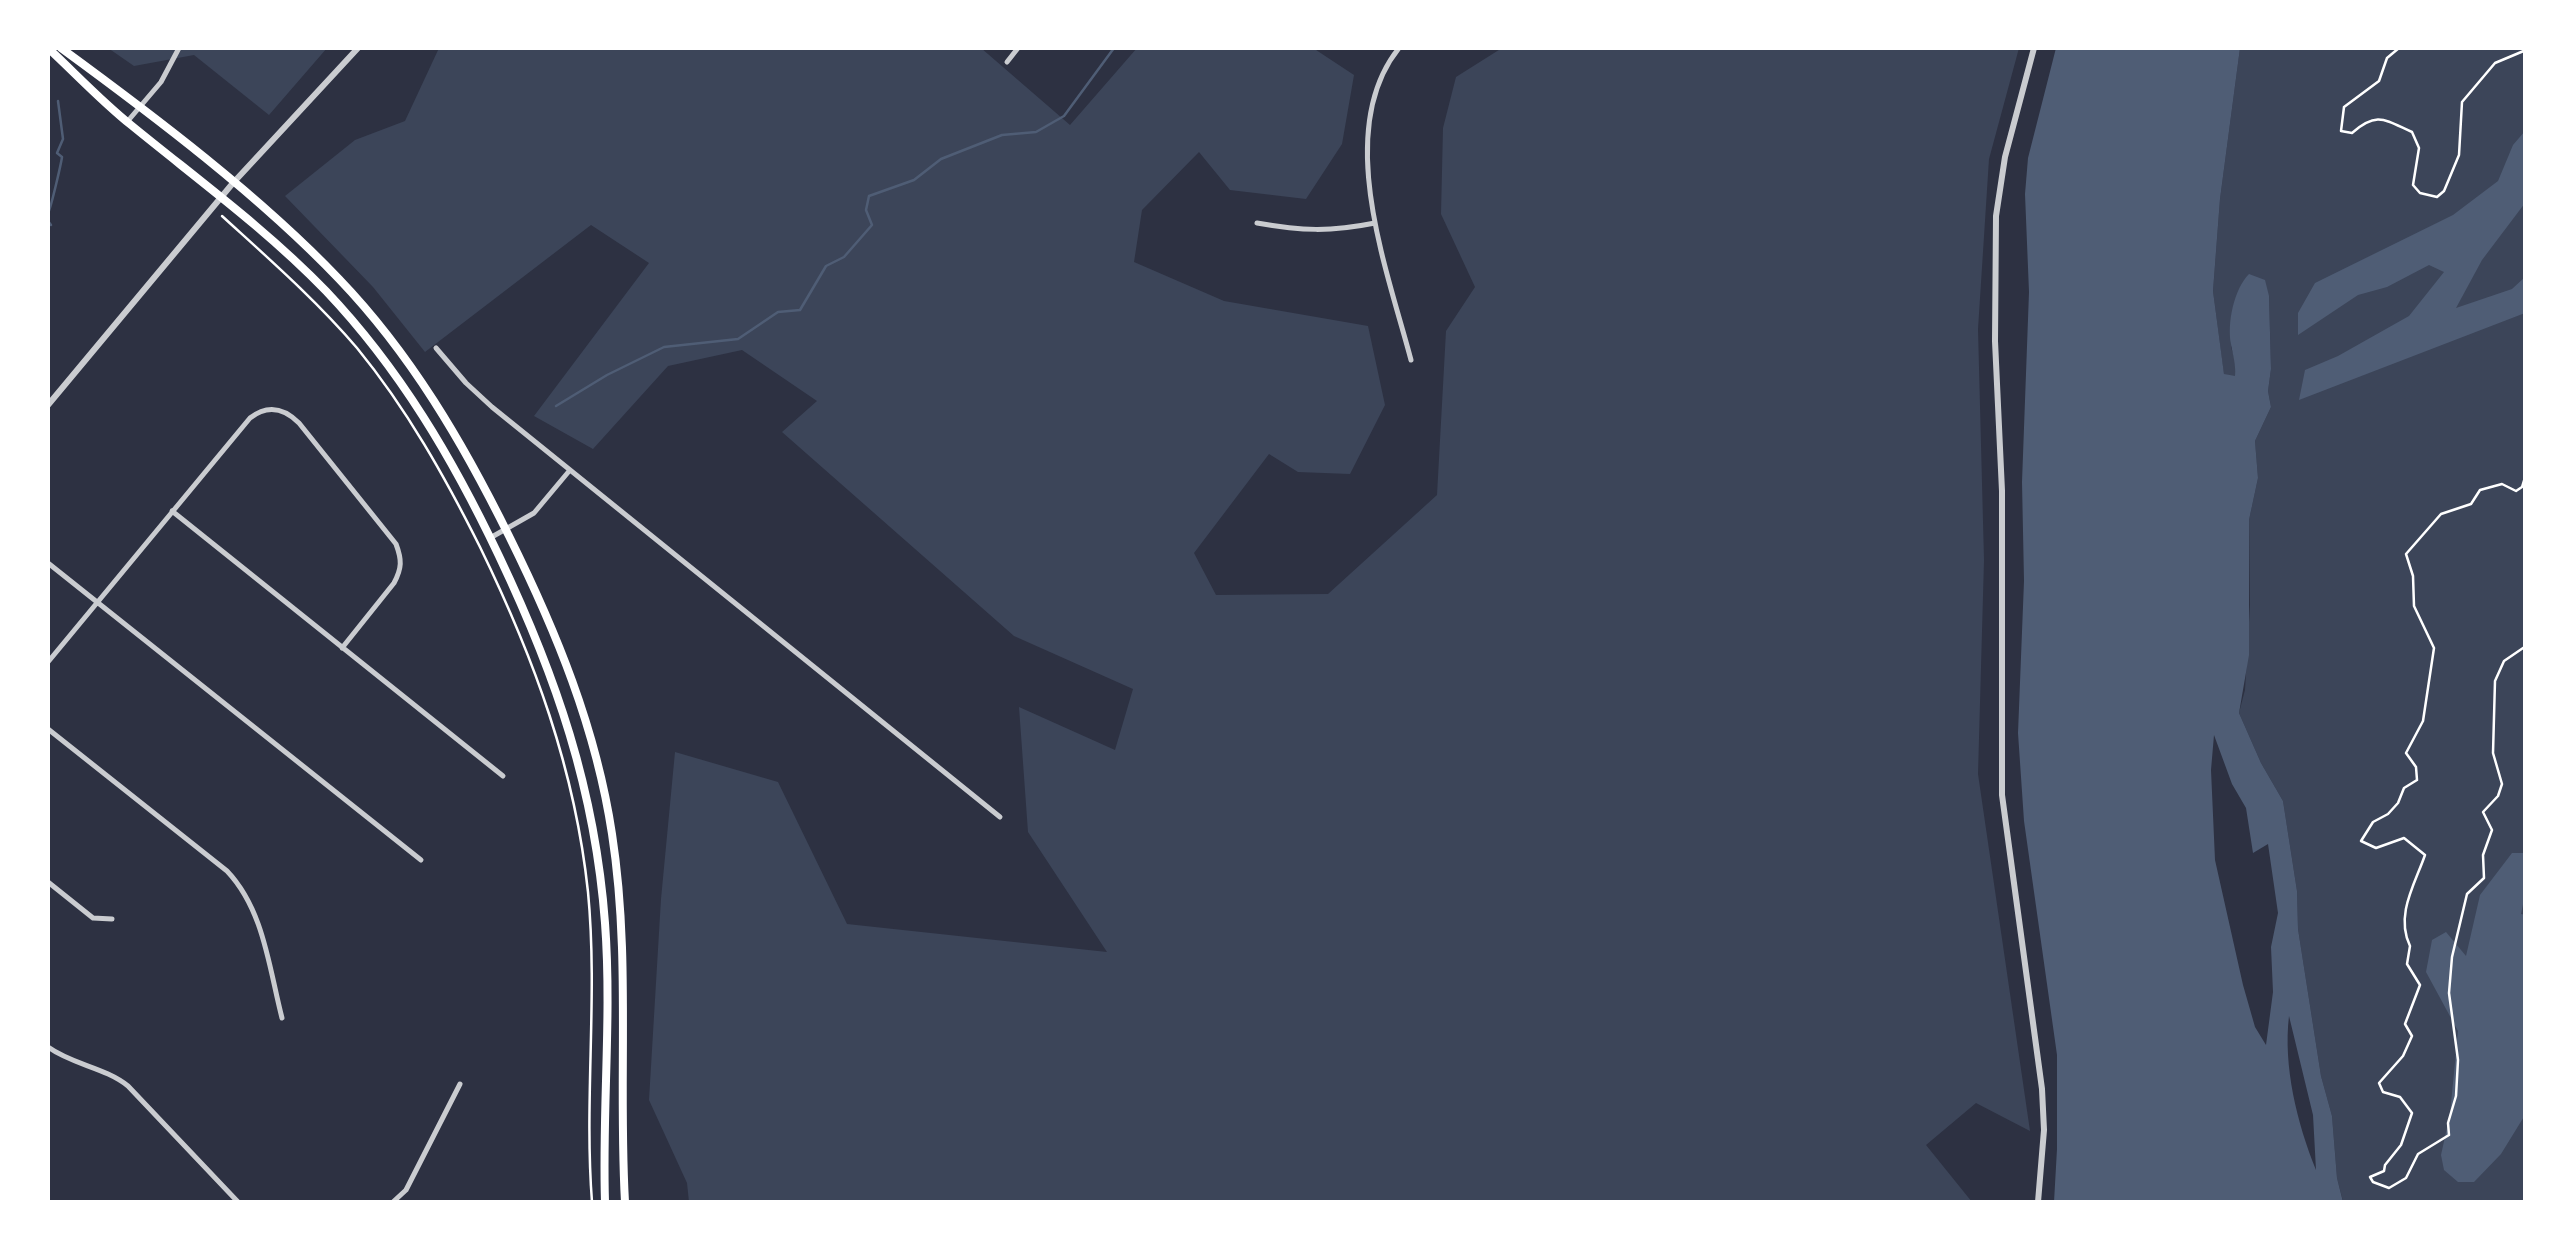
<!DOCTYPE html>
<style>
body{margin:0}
#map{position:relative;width:2573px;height:1250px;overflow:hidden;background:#2d3142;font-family:"Crimson Pro",serif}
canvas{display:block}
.frame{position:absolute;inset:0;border:50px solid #fff;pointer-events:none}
</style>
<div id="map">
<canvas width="2573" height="1250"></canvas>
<div class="frame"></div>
</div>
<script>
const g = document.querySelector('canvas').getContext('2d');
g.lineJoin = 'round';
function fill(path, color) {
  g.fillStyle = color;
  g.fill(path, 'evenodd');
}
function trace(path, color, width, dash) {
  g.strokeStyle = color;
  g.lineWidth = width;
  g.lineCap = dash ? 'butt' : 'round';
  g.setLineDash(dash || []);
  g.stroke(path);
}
fill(new Path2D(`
 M108,48H327L269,115L194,55L134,66Z
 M439,48H981L1070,125L1137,48H1313L1354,75L1342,144L1306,199L1230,190L1199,152L1142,210L1134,262L1224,301L1368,326L1385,405L1350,474L1298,472L1269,454L1194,553L1216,595L1328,594L1437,495L1446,331L1475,287L1441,214L1443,128L1456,77L1502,48H2019L1989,159L1978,329L1984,560L1978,774L2030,1131L1976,1103L1926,1145L1972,1202H689L687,1183L649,1100L661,899L675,752L778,782L847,924L1107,952L1028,832L1019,707L1115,750L1133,689L1014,636L782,432L817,401L742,350L668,366L593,449L534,416L649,263L591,225L425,352L373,287L285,196L355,140L405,121Z
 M2240,48H2525V1202L2343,1201L2337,1178L2332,1116L2321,1076L2298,929L2297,891L2283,801L2261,763L2239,713L2245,690L2250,605L2249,520L2258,478L2255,441L2271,407L2268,391L2271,369L2269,296L2231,347L2236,363L2235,377L2224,375L2213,291L2220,199Z`), '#3c4559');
fill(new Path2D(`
 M2056,48H2240L2220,199L2213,291L2224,374L2235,376C2236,364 2233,356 2231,344C2227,323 2234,289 2249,274L2265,280L2269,296L2271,369L2268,391L2271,407L2255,441L2258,478L2249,520V655L2239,713L2261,763L2283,801L2297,891L2298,929L2321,1076L2332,1116L2337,1178L2343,1202H2054L2057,1149V1055L2024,821L2018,733L2024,581L2022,482L2029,292L2025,194L2028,158ZM2214,735L2232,784L2246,808L2253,853L2268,844L2278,913L2271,947L2273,992L2266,1045L2255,1027L2243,985L2215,860L2211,770ZM2289,1016L2313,1115L2316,1170C2297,1123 2283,1066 2289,1016Z
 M2525,131V203L2482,260L2456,308L2512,289L2525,277V313L2299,400L2305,370L2338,356L2409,316L2444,272L2429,265L2387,287L2358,295L2298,335V313L2315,283L2453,215L2498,181L2513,145Z
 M2512,853H2523C2527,874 2526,893 2521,914L2526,915L2525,1115L2501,1154L2474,1182H2458L2444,1170L2441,1155L2450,1114L2458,1031L2426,972L2432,940L2446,932L2466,956L2480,895Z`), '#4f5d75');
trace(new Path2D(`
 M48,213C51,208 61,164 62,157L57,153L63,139L58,101
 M48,221L51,225
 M556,406L607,375L664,347L738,339L778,312L800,310L826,266L844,257L872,225L866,210L869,196L914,180L941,159L1002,135L1036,132L1064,116L1114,48`), '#4f5d75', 2.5);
trace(new Path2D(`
 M2399,48L2387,58L2379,81L2344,107L2341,131L2352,133C2377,111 2385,120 2412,132L2419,148L2413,185L2420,193L2437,197L2444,191L2459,155L2462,102L2495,63L2526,50
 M222,216C268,258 316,300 357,348C407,409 445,477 480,547C534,658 575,769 588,892C598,996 584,1099 592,1202
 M2526,474L2522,487L2516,491L2502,484L2480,490L2471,504L2441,514L2406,554L2413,576L2414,606L2434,648L2423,721L2406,753L2416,767L2417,780L2404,788L2398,803L2388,814L2373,822L2361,841L2376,848L2404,838L2425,855C2415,884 2395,915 2410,946L2407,964L2420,985L2405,1024L2412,1036L2403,1056L2379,1083L2383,1092L2400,1097L2412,1113L2401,1145L2385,1165L2384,1171L2370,1177L2373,1182L2389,1188L2406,1178L2418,1154L2449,1135L2448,1123L2456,1096L2458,1060L2449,993L2452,957L2467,894L2484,878L2483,855L2492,830L2483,812L2498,796L2502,784L2493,753L2495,681L2504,661L2526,646`), '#fff', 2.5);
trace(new Path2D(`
 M1399,48C1333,130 1387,269 1411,360
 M1007,62L1018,48
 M127,122L161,82L179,48
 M1257,223C1302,231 1330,232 1375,223
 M436,348L466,383L492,407L1000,817
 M172,511L503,776
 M490,538L534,513L570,470
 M48,563L421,860
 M48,662L250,418C268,404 284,408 299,423L396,544C402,560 402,568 394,583L342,648
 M48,729L227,871C264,910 269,968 282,1018
 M48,882L93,918L112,919
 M48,1047C73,1065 104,1067 128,1086L238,1202
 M393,1202L406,1190L460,1084`), '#caccd0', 5);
trace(new Path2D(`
 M2034,48L2005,157L1996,216L1995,341L2002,491V795L2042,1089L2044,1130L2038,1202
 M48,405L233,183L358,48`), '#caccd0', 6);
trace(new Path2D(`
 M48,48C75,73 101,101 131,125C197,179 266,229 326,291C400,369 453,459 499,556C556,676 595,789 605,923C612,1016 602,1110 605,1202
 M61,48C154,116 260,196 339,279C411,354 463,443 509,536C556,631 596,728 612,834C631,956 618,1079 625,1202`), '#fff', 8);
</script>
